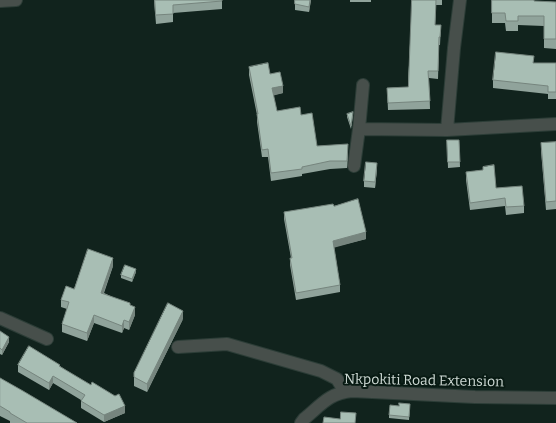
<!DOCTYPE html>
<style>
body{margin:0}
canvas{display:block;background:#11231d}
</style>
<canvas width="556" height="423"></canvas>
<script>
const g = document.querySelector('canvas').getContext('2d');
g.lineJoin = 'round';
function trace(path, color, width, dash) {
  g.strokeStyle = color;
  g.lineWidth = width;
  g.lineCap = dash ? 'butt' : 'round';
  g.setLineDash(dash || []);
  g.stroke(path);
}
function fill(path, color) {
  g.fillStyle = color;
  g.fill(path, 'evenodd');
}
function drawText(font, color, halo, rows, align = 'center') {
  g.font = font + ' Bitter,serif';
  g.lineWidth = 4;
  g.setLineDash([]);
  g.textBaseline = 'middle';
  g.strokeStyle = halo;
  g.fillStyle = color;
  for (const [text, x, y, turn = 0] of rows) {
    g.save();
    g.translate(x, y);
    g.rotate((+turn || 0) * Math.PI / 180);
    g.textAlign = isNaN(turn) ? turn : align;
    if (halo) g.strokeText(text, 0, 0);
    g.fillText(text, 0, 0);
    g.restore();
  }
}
const street = new Path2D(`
 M0,1L16,0
 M359,129L447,130L556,124
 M447,130L454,48L460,0
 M354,166L359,129L363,85
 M0,318L47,339
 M178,347L227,344L321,371L337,379L345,392
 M301,423L304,419C321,405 329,393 352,391L475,397L556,398`);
trace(street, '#2c3d37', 14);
trace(street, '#474f4b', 12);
fill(new Path2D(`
 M154,0H222V9L173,13V22L156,24Z
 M311,0L309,12L295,10V4Z
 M350,0H371V2H350Z
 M412,0H442V5H436L435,25H441L440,45H439L438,79L429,78L430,109L388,110L387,88L408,87Z
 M492,0L556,2V49L544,48V26L518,25V31H506L505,23H492Z
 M534,63H556V99H548V94L493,88V80Z
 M249,67L283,93L273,95L277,111L301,115L317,146L348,152L347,168L330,169L302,174V176L271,181L268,157H262L257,122V115L249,75Z
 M347,114L353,115L351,129L347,117Z
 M447,140H459L460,167L448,168Z
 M556,142V209L546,210L541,151V143Z
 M483,167L496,188L524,206V213L506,215L505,206L470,210L466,180V172L483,170Z
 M377,169L375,188L364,187V181Z
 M334,206L366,239L334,247L340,285V292L296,300L290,265V258H291L284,219V212Z
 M113,266L104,293L130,305L135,315L129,330L124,328L122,333L94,323L87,341L62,332V324L67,309L61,307V300L74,289Z
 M136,272L132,282L121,278V275Z
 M183,319L147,392L134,386V373Z
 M0,331L9,342L2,355L0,354Z
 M18,365L60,366L125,413L104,422L81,408V400L53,383L49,390L18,372Z
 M0,378L77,423H10V421L0,416Z
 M410,404L409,420L389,418V415L399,406Z`), '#90a39b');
fill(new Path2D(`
 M310,0H311L309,12V7Z
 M283,86V93L272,96V88Z
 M348,144V152L347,168V161Z
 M377,163V169L375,188V182Z
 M366,232V239L333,248V241Z
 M113,258V266L101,300V293Z
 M136,269V272L132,282V279Z
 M135,307V315L129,330V322Z
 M183,311V319L147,392V384Z
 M94,315V323L87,341V333Z
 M124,320V328L122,333V326Z
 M9,337V342L2,355V350Z
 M53,376V383L49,390V383Z
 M125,406V413L104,422V415Z`), '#76857e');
const building = new Path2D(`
 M155,0H222V1L173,5V14L156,15Z
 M295,0H310L309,7L295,4Z
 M412,0H436L435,25H441L440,37H439L438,71H428L430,101L388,103L387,88L408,87Z
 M492,0H534V1L556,2V39H544V16H518V21H506L505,13H492Z
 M496,52L534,56L533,63H556V92H548V86L493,80Z
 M268,63L270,74L280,72L283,86L272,88L277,111L300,107L301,115L312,113L317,146L348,144L347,161H330L302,167V169L271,173L268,149L262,150L257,114H258L249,67Z
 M353,112L351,126L347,114Z
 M447,140H459L460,162H448Z
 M556,142V201L546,202L541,143Z
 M366,162L377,163L375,182L364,181Z
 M494,165L496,188L522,186L524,206L506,207L505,198L470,203L466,172L483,170V167Z
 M358,199L366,232L333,241L340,285L296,293L290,258H292L284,212L333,204L334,206Z
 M88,249L113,258L101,293L130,303V305L135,307L129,322L124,320L122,326L94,315L87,333L62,324L69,302L61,300L66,286L74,289Z
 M125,265L136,269L132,279L121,275Z
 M168,303L183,311L147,384L134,377V373Z
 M0,331L9,337L2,350L0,348Z
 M29,346L60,365L59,366L91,385L92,382L115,396L119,394L125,406L104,415L81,401L85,395L53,376L49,383L18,365Z
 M0,378L23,391L77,423H27L10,413V412L0,406Z
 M399,403L410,404L409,417L389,415L390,405L399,406Z
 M341,412L356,413L355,423H323L324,417L340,419Z`);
fill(building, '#a8beb4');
trace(building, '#76857e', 1);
drawText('14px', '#d0dbd6', '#081a13', [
 ["Nkpokiti Road Extension",424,381,1]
]);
</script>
